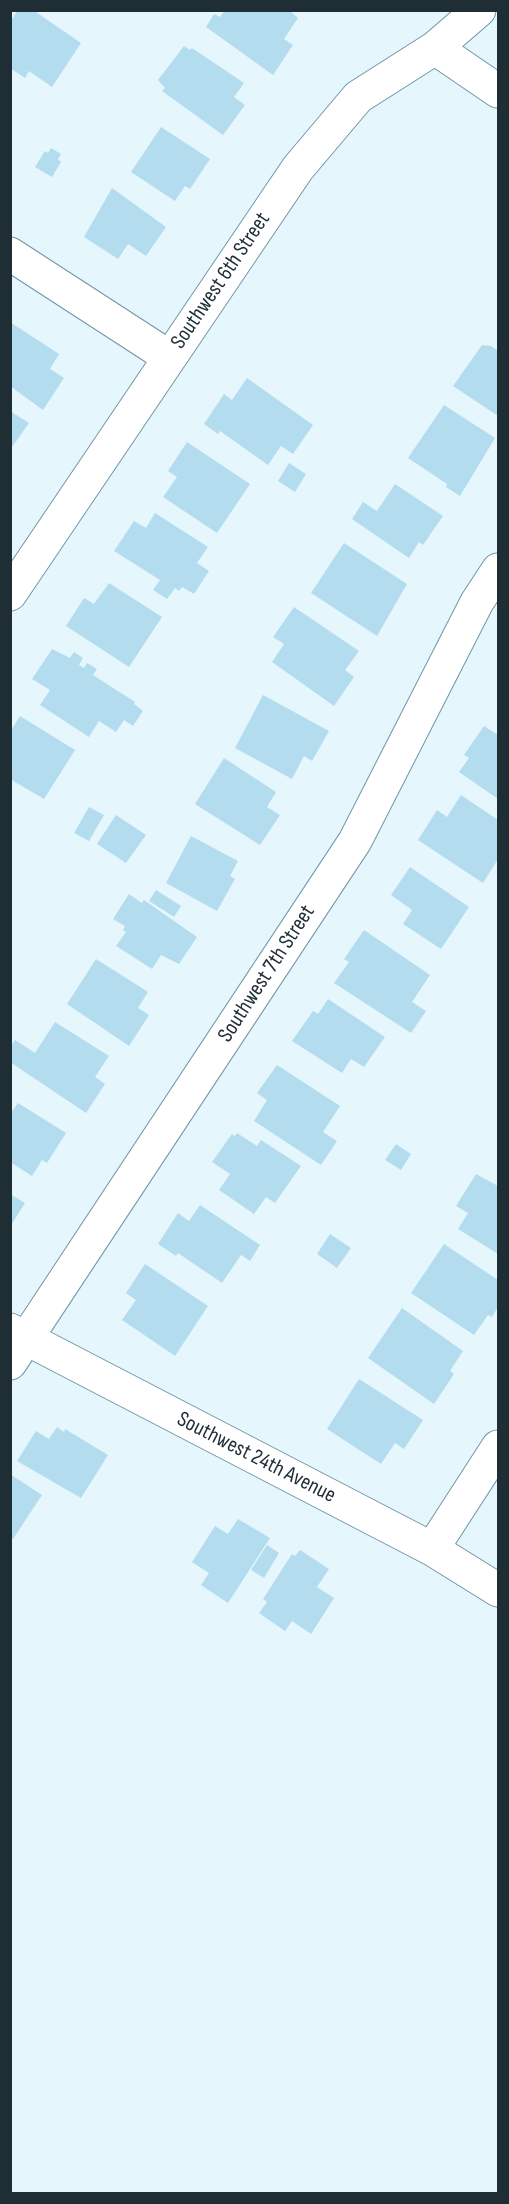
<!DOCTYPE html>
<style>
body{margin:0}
#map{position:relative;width:509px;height:2204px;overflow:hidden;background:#e6f6fd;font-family:"Sofia Sans Condensed",sans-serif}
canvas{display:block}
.frame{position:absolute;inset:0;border:12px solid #1e2e34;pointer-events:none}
</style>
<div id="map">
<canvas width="509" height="2204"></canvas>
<div class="frame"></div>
</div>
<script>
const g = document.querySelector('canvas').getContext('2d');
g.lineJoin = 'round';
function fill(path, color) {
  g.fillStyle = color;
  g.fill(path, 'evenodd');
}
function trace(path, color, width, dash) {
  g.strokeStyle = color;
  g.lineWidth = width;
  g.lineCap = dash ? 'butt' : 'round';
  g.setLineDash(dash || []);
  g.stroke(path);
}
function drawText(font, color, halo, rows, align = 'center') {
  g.font = font + ' "Sofia Sans Condensed",sans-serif';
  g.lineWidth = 5;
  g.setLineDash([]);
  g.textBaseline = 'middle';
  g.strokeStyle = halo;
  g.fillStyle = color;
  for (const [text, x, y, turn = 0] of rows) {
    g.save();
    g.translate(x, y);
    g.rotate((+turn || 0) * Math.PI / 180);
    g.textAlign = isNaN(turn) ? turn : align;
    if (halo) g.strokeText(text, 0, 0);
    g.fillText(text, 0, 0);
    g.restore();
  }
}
fill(new Path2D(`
 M18,10H33L81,43L52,87L29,71L25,78L10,68V22Z
 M225,10H292L291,12L298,18L284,39L293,45L273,75L206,27L214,14L220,17Z
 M184,46L190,50L192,48L244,83L234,97L245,105L223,135L162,91L165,88L158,80Z
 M161,127L210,159L190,189L185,186L175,201L131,172Z
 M51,148L61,154L58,159L61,162L52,177L35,167L45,151L48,153Z
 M112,188L166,227L146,256L128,244L118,259L84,237Z
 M10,322L59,354L50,369L64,378L43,410L10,386Z
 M482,345L491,346L498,351V416L453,386Z
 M247,378L313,425L293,454L281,446L268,465L220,431L218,434L204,424L224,394L232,400Z
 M444,405L495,438L460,496L446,487L447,484L408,458Z
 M10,411L29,423L10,450Z
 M187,442L250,484L217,533L163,497L177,477L168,471Z
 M289,463L306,474L295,492L278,481Z
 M395,484L443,516L423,545L419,542L409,558L352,519L363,502L377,511Z
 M155,513L208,547L197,563L209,571L194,594L182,587L179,591L175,588L167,599L153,590L160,580L114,551L134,521L146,528Z
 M344,543L407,584L377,636L311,593Z
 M109,583L162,617L129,667L66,626L84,598L94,604Z
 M294,607L359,651L345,670L354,677L334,706L272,662L284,644L273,637Z
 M52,649L70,658L74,652L83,658L79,665L84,668L87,663L97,669L93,675L135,702L134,704L143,711L133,726L124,720L116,732L99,721L89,737L40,705L50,690L32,679Z
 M263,695L329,731L312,761L304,756L292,779L235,748Z
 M20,716L75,750L44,799L10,779V732Z
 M484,726L498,735V799L459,772L469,758L464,755Z
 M224,758L276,792L267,807L280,815L260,845L195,804Z
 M461,795L498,820V859L483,883L418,840L437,810L447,817Z
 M89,807L104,815L89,841L74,833Z
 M116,815L146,835L126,863L97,844Z
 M191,836L238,861L230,876L235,879L217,911L166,883Z
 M410,867L469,907L441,949L403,924L412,910L391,895Z
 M156,890L181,906L174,917L149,901Z
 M129,894L142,903L144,900L197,937L179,964L161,955L152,969L116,946L126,932L123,930L125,926L113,919Z
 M364,930L430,975L412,1002L426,1011L411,1033L334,983L349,962L344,959Z
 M96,959L148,992L138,1008L149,1015L129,1046L67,1004Z
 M328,999L385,1037L364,1067L351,1059L342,1073L292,1041L313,1011L318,1014Z
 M55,1022L109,1056L95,1077L105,1084L86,1113L10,1062V1047L15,1040L35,1053Z
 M277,1065L340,1106L323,1132L337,1141L321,1165L254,1121L267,1100L257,1093Z
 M18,1103L66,1133L47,1163L42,1160L32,1176L10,1162V1114Z
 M237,1133L257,1146L261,1140L301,1166L275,1203L266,1197L254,1214L219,1190L230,1174L212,1162L232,1134L235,1136Z
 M396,1144L411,1154L401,1170L385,1160Z
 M476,1174L498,1186V1254L458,1229L468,1213L456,1206Z
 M10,1194L25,1203L10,1227Z
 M200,1205L260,1245L250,1261L241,1255L222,1283L178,1253L176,1256L158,1244L178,1213L189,1221Z
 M330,1234L351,1248L337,1268L317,1254Z
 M444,1244L498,1280V1307L492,1317L488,1315L474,1335L411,1293Z
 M145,1264L208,1306L175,1356L122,1320L136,1300L126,1293Z
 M402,1308L463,1351L450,1371L454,1374L434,1404L368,1358Z
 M359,1379L423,1420L404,1449L395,1443L381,1464L327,1429Z
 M57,1427L64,1432L65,1429L108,1455L81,1498L17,1461L36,1431L49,1439Z
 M10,1474L42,1495L13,1539L10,1537Z
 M238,1519L270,1538L228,1603L201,1585L209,1573L192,1562L215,1526L228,1534Z
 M267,1545L279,1553L264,1578L251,1570Z
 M300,1550L329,1569L317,1587L334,1598L311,1634L292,1621L285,1631L259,1613L267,1602L263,1599L292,1554L295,1556Z`), '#b3dcee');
const street = new Path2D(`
 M435,48L498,91
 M10,254L169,357
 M10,594L298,168L358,97L435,48L479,10
 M10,1330L432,1549L498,1590
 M10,1363L355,841L477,602L498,570
 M432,1549L498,1447`);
trace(street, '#7096a7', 35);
trace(street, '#fff', 33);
drawText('22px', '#1e2e34', '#fff', [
 ["Southwest 6th Street",221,281,-56],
 ["Southwest 7th Street",267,974,-57],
 ["Southwest 24th Avenue",256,1458,27]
]);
</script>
